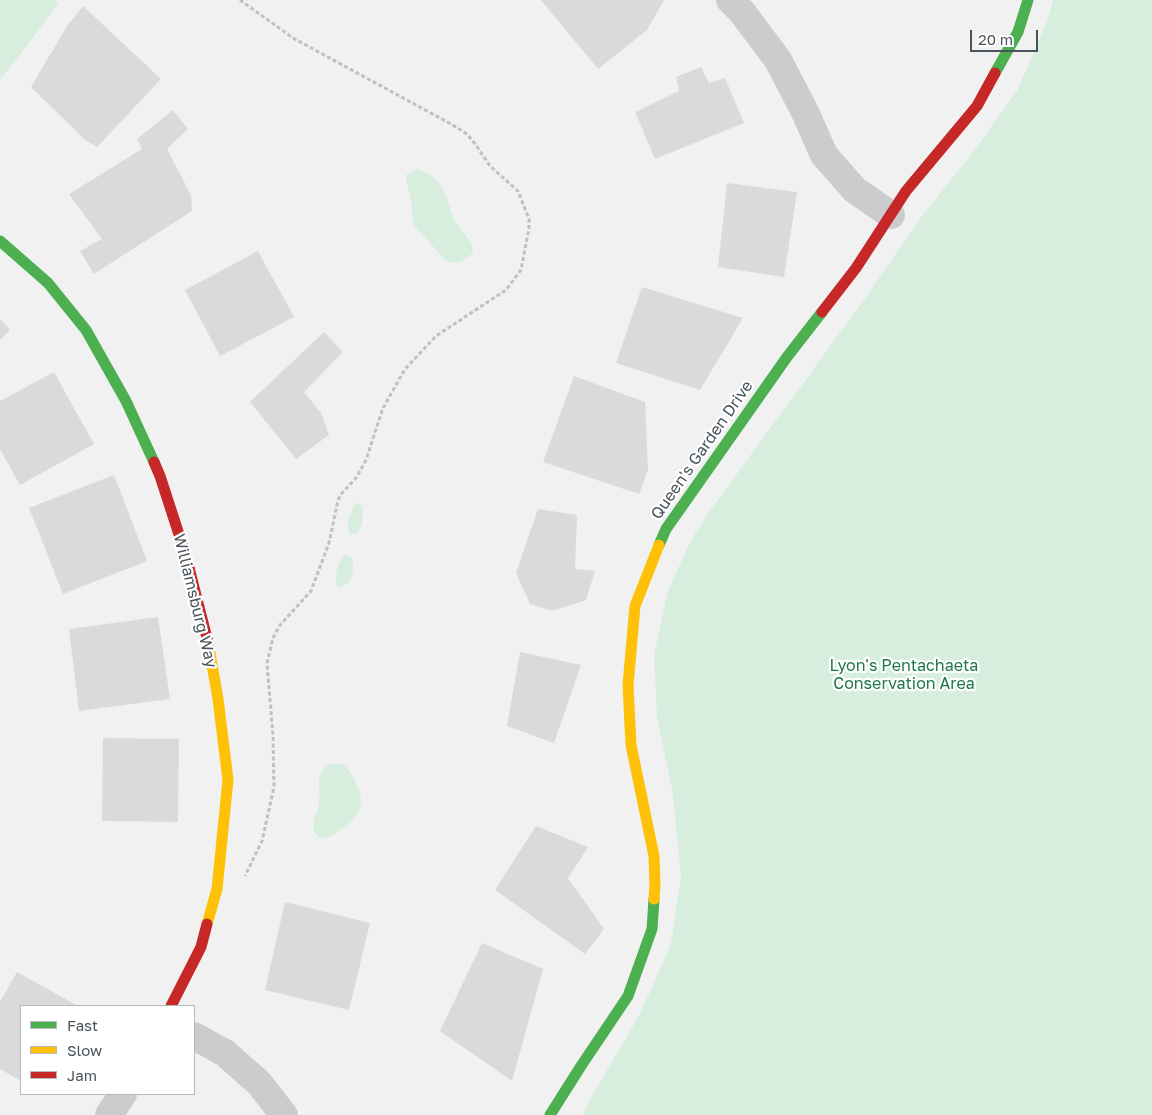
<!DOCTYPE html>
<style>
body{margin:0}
#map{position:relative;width:1152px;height:1115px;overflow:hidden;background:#f1f1f1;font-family:"Golos Text",sans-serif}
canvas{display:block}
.legend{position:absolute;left:20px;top:1005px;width:175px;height:90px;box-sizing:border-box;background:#fff;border:1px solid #b6babd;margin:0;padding:6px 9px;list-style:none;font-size:15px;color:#49535b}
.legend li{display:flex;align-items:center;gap:10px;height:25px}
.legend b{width:25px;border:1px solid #b6babd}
.scale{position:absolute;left:970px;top:30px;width:68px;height:22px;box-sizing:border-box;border:2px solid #49535b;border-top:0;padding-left:6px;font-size:15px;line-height:18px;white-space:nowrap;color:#49535b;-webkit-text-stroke:4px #fff;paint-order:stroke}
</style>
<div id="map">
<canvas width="1152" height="1115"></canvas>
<ul class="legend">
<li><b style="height:6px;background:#4caf50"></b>Fast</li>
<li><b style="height:6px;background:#ffc107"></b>Slow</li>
<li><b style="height:6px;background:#c62828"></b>Jam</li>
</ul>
<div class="scale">20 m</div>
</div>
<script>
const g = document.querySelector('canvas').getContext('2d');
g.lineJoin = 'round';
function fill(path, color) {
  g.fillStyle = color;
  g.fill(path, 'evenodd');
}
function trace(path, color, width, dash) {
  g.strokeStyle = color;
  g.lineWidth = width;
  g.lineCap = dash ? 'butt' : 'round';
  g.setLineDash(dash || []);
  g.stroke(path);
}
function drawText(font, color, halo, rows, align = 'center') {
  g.font = font + ' "Golos Text",sans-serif';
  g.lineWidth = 4.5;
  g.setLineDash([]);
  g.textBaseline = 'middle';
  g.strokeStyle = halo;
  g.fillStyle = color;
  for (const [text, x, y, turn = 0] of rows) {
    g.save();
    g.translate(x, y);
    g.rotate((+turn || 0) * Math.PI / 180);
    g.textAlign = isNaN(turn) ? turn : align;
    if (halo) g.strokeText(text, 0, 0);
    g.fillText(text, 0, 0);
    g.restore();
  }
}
fill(new Path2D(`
 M0,0H55L58,5L0,80Z
 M1053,0H1152V1115H583L590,1099L640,1014L671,944L681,876L673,794L657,717L654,655L668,591L690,542L709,512L866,297L918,221L972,153L1017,91L1047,22Z
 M416,169C435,173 443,186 449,204C450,208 451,214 454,219C460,230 472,238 473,252C466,262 455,266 444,259L414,225C412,217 412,209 411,200C410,192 406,184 406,175Z
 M357,503L360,504L363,507L362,525L357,533L350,535C344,525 351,514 354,504Z
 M346,555L352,558C355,569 353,584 340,587L336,584C335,574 337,561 346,555Z
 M331,763L343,764C354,774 367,799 358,813C355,818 348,823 344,827C336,834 330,838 320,838C306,827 318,816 319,802C322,785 312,775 331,763Z`), '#d7eedf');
fill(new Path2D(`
 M541,0H664L647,30L598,69Z
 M83,6L161,79L97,147L85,140L31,87L67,26Z
 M701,67L709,83L725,78L744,123L655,159L635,112L679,91L676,77Z
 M173,110L188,129L167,149L191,195L192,211L94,274L80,251L102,239L69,194L142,149L137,139Z
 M727,183L797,192L784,277L718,267Z
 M258,251L294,317L220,356L185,290Z
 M642,287L743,318L700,390L616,363Z
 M0,319L10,330L0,340Z
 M324,332L343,352L304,392L321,413L329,435L296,459L250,402Z
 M54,372L94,444L20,485L0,449V401Z
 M574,376L645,402L648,470L639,494L543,462Z
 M114,475L147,561L63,594L29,508Z
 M538,509L577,515L575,569L595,571L586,600L552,611L530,604L516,573Z
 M158,617L170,699L79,711L69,629Z
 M520,652L581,665L554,743L507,726Z
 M103,738L179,739L178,822L102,821Z
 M536,826L588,847L568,878L604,929L585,954L495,890Z
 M285,902L370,923L349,1010L265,990Z
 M482,943L543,969L512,1081L440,1031Z
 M17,972L78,1006H21V1081L0,1069V1002Z`), '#dadadb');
trace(new Path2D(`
 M240,0L293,38L451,124L467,134L476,145L490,166L518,191L529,219V228L521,270L506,290L436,336L405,369L383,408L366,460L356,478L341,494L338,500L329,543L311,591L280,625L273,638L267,663L273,736L274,787L262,841L245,876`), '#b9c4c0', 3, [4, 2.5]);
trace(new Path2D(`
 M730,0L742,12L778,60L805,112L824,155L855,190L891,215
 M194,1036L225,1053L259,1083L284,1115
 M109,1115L123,1094`), '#cbccce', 28);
trace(new Path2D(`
 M995,73L1018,32L1028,0
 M0,241L48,283L86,330L126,401L154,462
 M659,545L666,529L787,357L822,312
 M550,1115L581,1066L628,996L652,929L654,899`), '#4caf50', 11);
trace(new Path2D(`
 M654,899L655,885L654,856L631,745L628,685L635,606L659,545
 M207,924L217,889L228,780L218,699L208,642`), '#ffc107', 11);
trace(new Path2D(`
 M822,312L856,268L906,191L977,106L995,73
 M154,462L160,476L186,556L208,642
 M171,1006L201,947L207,924`), '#c62828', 11);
drawText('16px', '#49535b', '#fff', [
 ["Queen's Garden Drive",702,450,-55],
 ["Williamsburg Way",195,601,76]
]);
drawText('16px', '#1e7848', '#fff', [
 ["Lyon's Pentachaeta",904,666],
 ["Conservation Area",904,684]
]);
</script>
